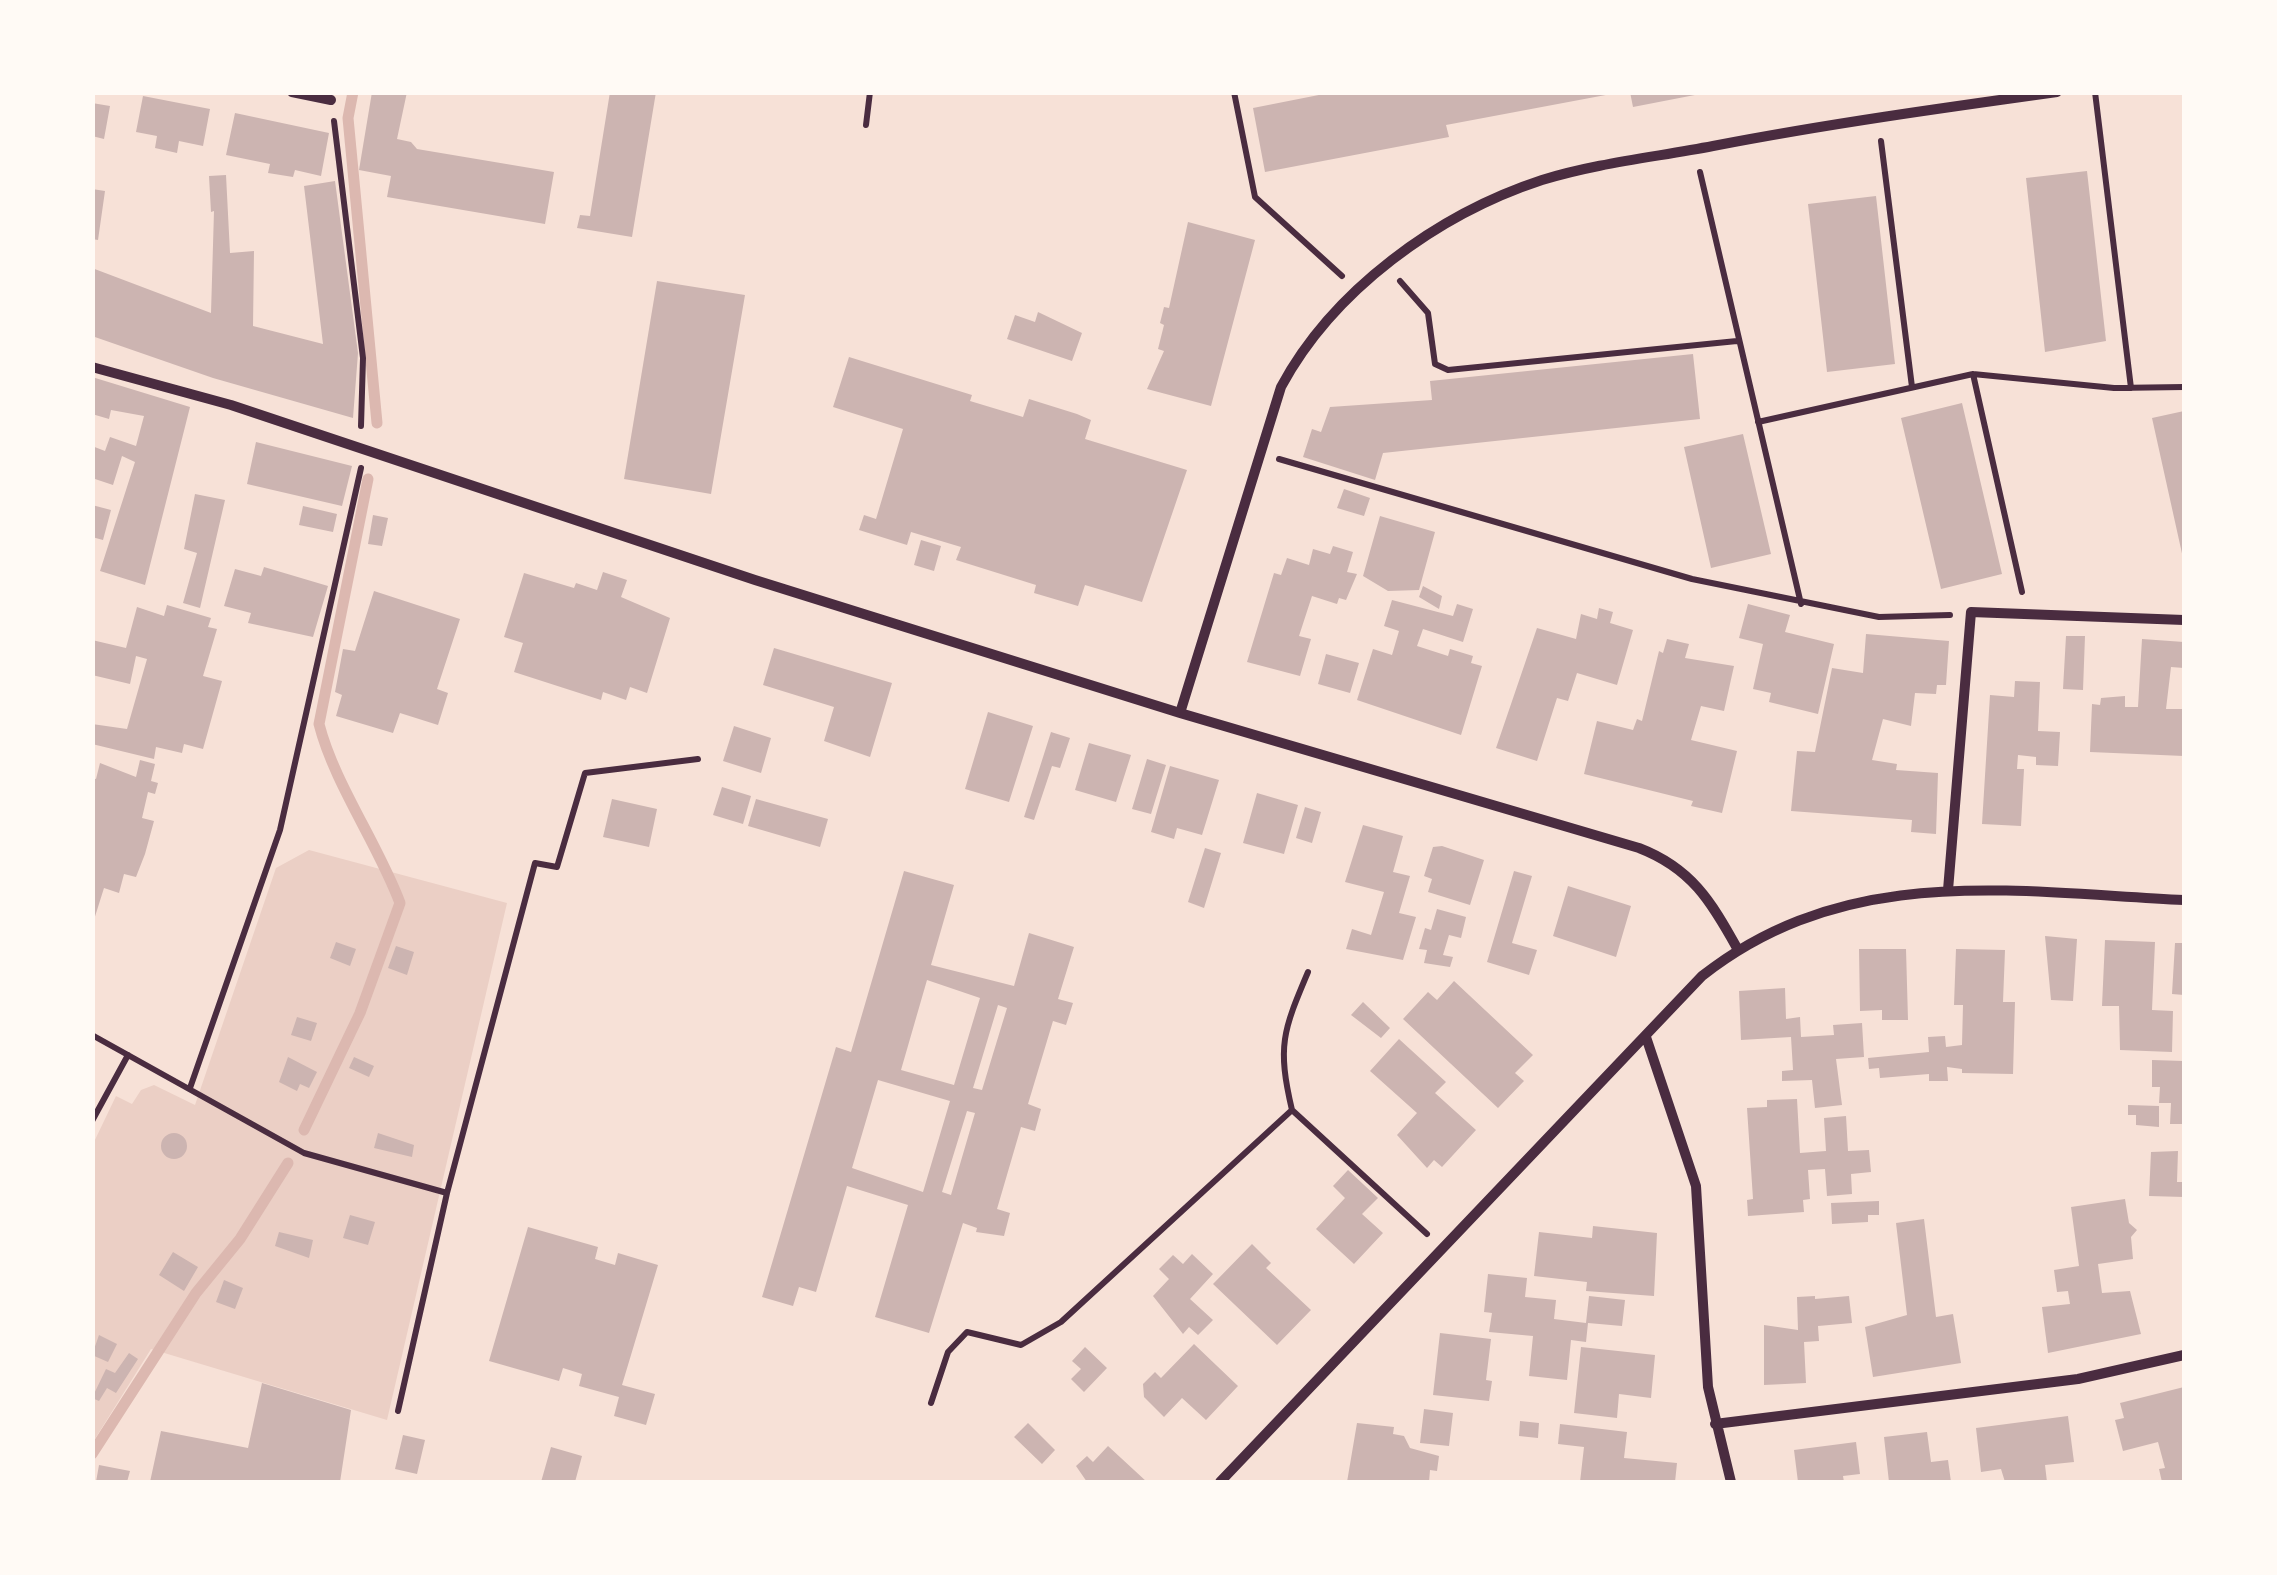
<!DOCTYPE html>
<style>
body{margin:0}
#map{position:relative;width:2277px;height:1575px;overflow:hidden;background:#f7e1d7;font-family:Figtree,sans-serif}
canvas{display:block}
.frame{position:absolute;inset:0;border:95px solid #fffaf5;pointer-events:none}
</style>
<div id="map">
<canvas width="2277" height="1575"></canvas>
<div class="frame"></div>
</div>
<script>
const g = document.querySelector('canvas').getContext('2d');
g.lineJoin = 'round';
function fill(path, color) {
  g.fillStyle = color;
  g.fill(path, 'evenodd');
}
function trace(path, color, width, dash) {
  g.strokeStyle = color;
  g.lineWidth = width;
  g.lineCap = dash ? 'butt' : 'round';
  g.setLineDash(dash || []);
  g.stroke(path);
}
fill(new Path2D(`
 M309,850L507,903L387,1420L151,1349L93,1442V1144L116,1096L132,1104L141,1090L154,1085L195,1105L276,868Z`), '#ebcfc5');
trace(new Path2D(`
 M353,92L348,118L377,423
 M304,1130L360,1013L400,903C378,844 334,783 319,724L368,479
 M92,1454L196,1293L240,1239L288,1163`), '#dcb8b0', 11);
fill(new Path2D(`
 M372,92H407L397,139L411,142L417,149L554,172L545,224L387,197L391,176L359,170Z
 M610,92H656L632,237L577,228L580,215L590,216Z
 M1334,92H1611V94L1446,125L1449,137L1265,172L1253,108Z
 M1630,92H1700V94L1633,107Z
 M143,96L210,109L203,146L179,141L177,153L155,148L157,136L136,132Z
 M92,103L110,106L104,139L92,136Z
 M235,113L329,133L321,176L295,170L293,177L268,173L270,164L226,155Z
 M2087,171L2106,341L2045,352L2026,178Z
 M226,175L230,253L254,251L253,326L323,344L304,186L335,181L358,353L353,418L213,378L92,336V268L211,313L214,211L211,212L209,176Z
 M92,189L105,191L98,240L92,239Z
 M1876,196L1895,364L1827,372L1808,204Z
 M1188,222L1255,240L1211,406L1147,389L1164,351L1158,349L1164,325L1160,323L1164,307L1169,308Z
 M657,281L745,295L711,494L624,479Z
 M1038,312L1082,333L1072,361L1007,339L1015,315L1035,322Z
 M1693,354L1700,419L1383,453L1375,480L1303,457L1312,429L1321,432L1330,407L1432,400L1430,381Z
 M849,357L972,395L970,401L1023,417L1029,399L1077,414L1091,420L1085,439L1187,470L1142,602L1085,585L1078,606L1034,593L1036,585L956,560L961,547L911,532L907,545L859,530L864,515L876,519L903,429L833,407Z
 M92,377L190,407L145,585L100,571L135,462L122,456L113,485L92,478V446L105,451L110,437L136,446L144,416L111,410L109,419L92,414Z
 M1962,403L2002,574L1941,589L1901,418Z
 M2184,411V558H2183L2152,418Z
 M1743,434L1771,554L1711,568L1684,447Z
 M256,442L352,466L342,506L247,484Z
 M1344,489L1370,498L1364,516L1337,508Z
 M195,494L225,500L200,608L183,603L197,553L184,549Z
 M92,505L111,510L103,540L92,537Z
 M303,506L337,514L333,532L299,525Z
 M373,515L388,518L382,546L368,544Z
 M1380,516L1435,532L1419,590L1388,591L1363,576Z
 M921,540L941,546L934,571L914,565Z
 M1333,546L1353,552L1347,572L1357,574L1346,600L1339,598L1337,604L1312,596L1299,636L1311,639L1300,676L1247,662L1274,573L1281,575L1287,558L1309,565L1313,549L1330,554Z
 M264,567L328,586L313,637L248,623L251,613L224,606L235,569L261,576Z
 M603,572L627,580L621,597L670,618L647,693L630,687L626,700L603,692L601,700L514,672L523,643L504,637L524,573L574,588L576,583L597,590Z
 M1423,586L1442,596L1439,609L1419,597Z
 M374,591L460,619L437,689L448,693L438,725L400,713L393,733L336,716L342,695L335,692L343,649L355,651Z
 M1392,600L1453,616L1457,604L1473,609L1463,642L1423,629L1417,646L1448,656L1450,649L1473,656L1471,663L1482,666L1461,735L1357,700L1373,649L1392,655L1399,631L1384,626Z
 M1748,604L1790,615L1785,632L1834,644L1818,714L1769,702L1771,693L1753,689L1763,644L1739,638Z
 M167,605L211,618L208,627L217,629L203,676L222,681L203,749L184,744L182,753L156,747L154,759L92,744V724L127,729L147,659L136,656L130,684L92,675V640L126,648L137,607L164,616Z
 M1599,608L1613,612L1610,623L1633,630L1617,685L1577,673L1568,701L1557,698L1537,761L1496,748L1537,628L1576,639L1581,614L1597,619Z
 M1866,634L1949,641L1946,685H1937L1936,694L1915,693L1911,726L1883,719L1872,760L1897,764L1896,770L1938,773L1936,834L1911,832L1912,820L1791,811L1797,751L1815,752L1832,668L1863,673Z
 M2066,636H2085L2083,690L2063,689Z
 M1667,639L1689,644L1685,658L1734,666L1724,711L1701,706L1691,740L1737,751L1722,813L1691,806L1693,801L1584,774L1597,721L1633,730L1637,719L1642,721L1659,651L1663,653Z
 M2142,639L2184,642V668L2171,667L2166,709H2184V756L2090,752L2092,704L2100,705L2101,698L2125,696V707H2138Z
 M774,648L892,683L870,757L824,741L834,707L763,685Z
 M1326,654L1359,663L1350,693L1318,684Z
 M2015,681L2040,682L2038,731L2060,732L2058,766L2036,765V757L2018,755L2017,769H2024L2021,826L1982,824L1990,695L2014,697Z
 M988,712L1033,726L1009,802L965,789Z
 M734,726L771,738L761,773L723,761Z
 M1051,732L1070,738L1060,768L1052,766L1034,820L1024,817Z
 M1089,743L1131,755L1116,802L1075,790Z
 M1147,759L1166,765L1151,814L1132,809Z
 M140,760L155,764L151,781L158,783L155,794L148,792L142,818L154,821L145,854L136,877L124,874L119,893L104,888L92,926V778L96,779L100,763L136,777Z
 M1170,766L1219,780L1202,835L1177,828L1174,839L1151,832Z
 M722,787L751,796L743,824L713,815Z
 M1257,793L1298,805L1284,854L1243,843Z
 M612,799L657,809L649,847L603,837Z
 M756,799L828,819L820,847L748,826Z
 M1305,807L1321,812L1312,843L1296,838Z
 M1363,825L1403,836L1393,872L1410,876L1399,913L1416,917L1403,960L1346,949L1352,929L1371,935L1384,892L1345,882Z
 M1442,846L1484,860L1470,905L1428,892L1432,879L1424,876L1433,847Z
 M1205,848L1221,853L1204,908L1188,902Z
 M904,871L954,885L931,965L1014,986L1029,933L1074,947L1058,999L1073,1003L1066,1025L1053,1021L1028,1104L1041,1109L1035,1131L1021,1127L997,1209L1010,1213L1004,1236L976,1232L977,1228L963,1223L929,1333L875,1317L908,1205L847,1186L816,1292L799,1287L793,1306L762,1297L836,1047L851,1052ZM927,980L980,998L954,1085L901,1070ZM998,1005L1007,1008L982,1090L973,1088ZM878,1080L950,1101L923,1192L852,1168ZM967,1111L975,1113L951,1195L942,1192Z
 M1514,871L1532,876L1512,943L1537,950L1529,975L1487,962Z
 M1568,886L1631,906L1616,957L1553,936Z
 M1437,909L1466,917L1461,938L1449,935L1443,955L1453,957L1450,967L1424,963L1427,950L1419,949L1425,928L1431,930Z
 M2045,936L2077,939L2073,1001L2051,1000Z
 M2105,940L2155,942L2152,1010L2173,1011L2172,1052L2120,1050L2119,1006H2102Z
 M336,942L356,949L350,966L330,958Z
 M2175,943H2184V995L2172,994Z
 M396,946L414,952L407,975L388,968Z
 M1859,949H1906L1908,1020H1882V1010L1860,1011Z
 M1956,949L2005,950L2003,1002H2015L2013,1074L1962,1073V1069L1947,1067L1948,1081H1929V1074L1880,1078L1879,1068L1869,1069L1868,1058L1929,1052L1928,1037L1945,1036L1946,1047L1962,1045L1963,1005H1954Z
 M1454,981L1533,1055L1515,1073L1524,1081L1498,1108L1403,1019L1428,992L1437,1000Z
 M1785,988L1786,1019L1800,1017L1801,1037L1834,1035L1833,1025L1862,1023L1864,1057L1836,1059L1842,1105L1815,1108L1812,1080L1782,1081V1071L1793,1070L1791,1037L1741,1040L1739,991Z
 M1363,1002L1390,1028L1381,1038L1351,1015Z
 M297,1017L317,1023L311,1041L291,1035Z
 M1399,1039L1446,1082L1435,1093L1476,1130L1442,1167L1434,1160L1427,1168L1397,1135L1417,1113L1370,1071Z
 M288,1057L317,1072L309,1088L300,1084L297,1091L279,1082Z
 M354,1057L374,1066L369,1077L349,1068Z
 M2152,1060L2184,1061V1124H2170L2171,1103H2159L2160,1087H2152Z
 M1797,1099L1800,1153L1826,1151L1824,1118L1846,1116L1848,1151L1869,1150L1871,1172L1851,1174L1852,1194L1827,1196L1825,1169L1808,1170L1810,1199L1803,1200L1804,1212L1748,1216L1747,1200L1753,1199L1747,1108L1767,1107V1100Z
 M2128,1105L2159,1106V1127L2136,1125V1115H2128Z
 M378,1133L414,1145L412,1157L374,1148Z
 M161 1146a13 13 0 1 1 26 0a13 13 0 1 1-26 0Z
 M2178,1151L2177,1182H2184V1197L2149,1196L2151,1152Z
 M1348,1170L1378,1198L1362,1214L1383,1233L1354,1264L1316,1229L1345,1198L1333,1186Z
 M2125,1199L2129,1223L2137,1230L2131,1237L2133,1259L2098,1264L2102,1293L2130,1291L2141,1334L2048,1353L2042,1307L2070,1304L2068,1291L2057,1292L2054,1270L2079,1266L2071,1207Z
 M1879,1201V1215H1868V1222L1832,1224L1831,1203Z
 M350,1215L375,1222L368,1245L343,1238Z
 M1924,1219L1936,1317L1953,1314L1961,1363L1873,1377L1865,1327L1907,1315L1896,1223Z
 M1593,1226L1657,1233L1654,1296L1586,1291L1587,1282L1534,1276L1539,1232L1592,1238Z
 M528,1227L598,1247L595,1259L615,1265L618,1253L658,1265L622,1385L655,1394L646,1425L614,1416L619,1397L579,1386L582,1374L563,1368L559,1381L489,1361Z
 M279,1232L313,1240L309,1258L275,1246Z
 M1252,1244L1271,1263L1266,1268L1311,1310L1277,1345L1213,1284Z
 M173,1252L198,1267L184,1291L159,1275Z
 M1192,1254L1213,1274L1190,1299L1213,1320L1198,1335L1189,1327L1183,1334L1153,1296L1169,1279L1159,1269L1173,1255L1183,1264Z
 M1488,1274L1527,1278L1525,1297L1556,1300L1554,1319L1586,1323L1589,1296L1625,1300L1622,1326L1588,1323L1586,1342L1571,1340L1567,1380L1529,1376L1533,1336L1489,1332L1492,1313L1484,1312Z
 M224,1280L243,1288L235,1309L216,1302Z
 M1815,1296V1299L1849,1296L1852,1323L1818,1326L1819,1341L1804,1342L1806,1383L1764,1385V1325L1798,1330L1797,1297Z
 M1440,1333L1491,1339L1486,1380L1492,1381L1489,1401L1433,1395Z
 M99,1335L117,1344L108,1362L92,1355Z
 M1194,1344L1238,1386L1206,1420L1182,1398L1164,1417L1144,1397L1143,1384L1155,1372L1161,1378Z
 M1085,1347L1107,1368L1084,1392L1071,1379L1081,1369L1072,1361Z
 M1581,1347L1655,1355L1651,1398L1619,1394L1617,1418L1574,1413Z
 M129,1353L138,1359L116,1393L107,1388L99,1401L92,1398L106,1369L115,1373Z
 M262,1383L351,1410L340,1482H150L161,1431L248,1448Z
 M2184,1387V1482H2162L2159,1469L2165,1468L2158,1442L2123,1451L2115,1420L2124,1418L2120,1403Z
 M1424,1409L1453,1413L1449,1446L1420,1443Z
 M2068,1416L2074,1462L2045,1465L2047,1482H2005L2001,1469L1981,1472L1976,1428Z
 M1520,1421L1539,1423L1538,1438L1519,1436Z
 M1028,1423L1055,1450L1042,1464L1014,1437Z
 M1357,1423L1394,1427L1393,1434L1404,1436L1410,1448L1439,1456L1437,1471L1430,1470L1429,1482H1347Z
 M1560,1424L1627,1432L1624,1458L1677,1463L1675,1482H1580L1584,1447L1558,1444Z
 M1927,1432L1931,1462L1948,1460L1951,1482H1889L1884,1437Z
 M403,1435L425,1440L417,1474L395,1469Z
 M1856,1442L1860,1474L1843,1476L1844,1482H1798L1794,1450Z
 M1108,1446L1147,1482H1087L1076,1466L1087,1456L1093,1462Z
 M551,1447L582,1456L575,1482H541Z
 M99,1465L130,1471L127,1482H96Z`), '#ccb4b1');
trace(new Path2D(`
 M1234,92L1255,197L1342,276
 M2095,92L2131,388
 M334,121L363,358L361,426
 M866,125L870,92
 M1881,141L1912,387
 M1700,172L1801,604
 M1400,281L1428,313L1435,364L1448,370L1737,341
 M1973,374L2022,592
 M1758,422L1973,374L2114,388L2184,387
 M1279,459L1692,579L1879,617L1950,615
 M92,1035L304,1153L447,1193
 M190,1088L280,830L361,468
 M1292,1110L1427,1234
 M92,1121L128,1055
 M931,1403L948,1352L967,1332L1021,1345L1061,1322L1292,1110C1277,1046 1283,1031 1308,972
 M398,1411L447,1193L535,863L557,867L585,773L698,759`), '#4a2c40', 6);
trace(new Path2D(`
 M292,92L331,100
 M92,367L231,405L755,580L1180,713L1639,848C1691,868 1711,901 1737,948
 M1180,713L1281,387C1333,290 1438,214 1542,180C1597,163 1656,157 1713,146C1827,124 1942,108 2057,92
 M1948,890L1971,612L2184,620
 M1646,1037L1696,1186L1708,1387L1731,1482
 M1715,1424L2078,1379L2184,1355
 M1220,1482L1702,976C1847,862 2013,892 2184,900`), '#4a2c40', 10);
</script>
